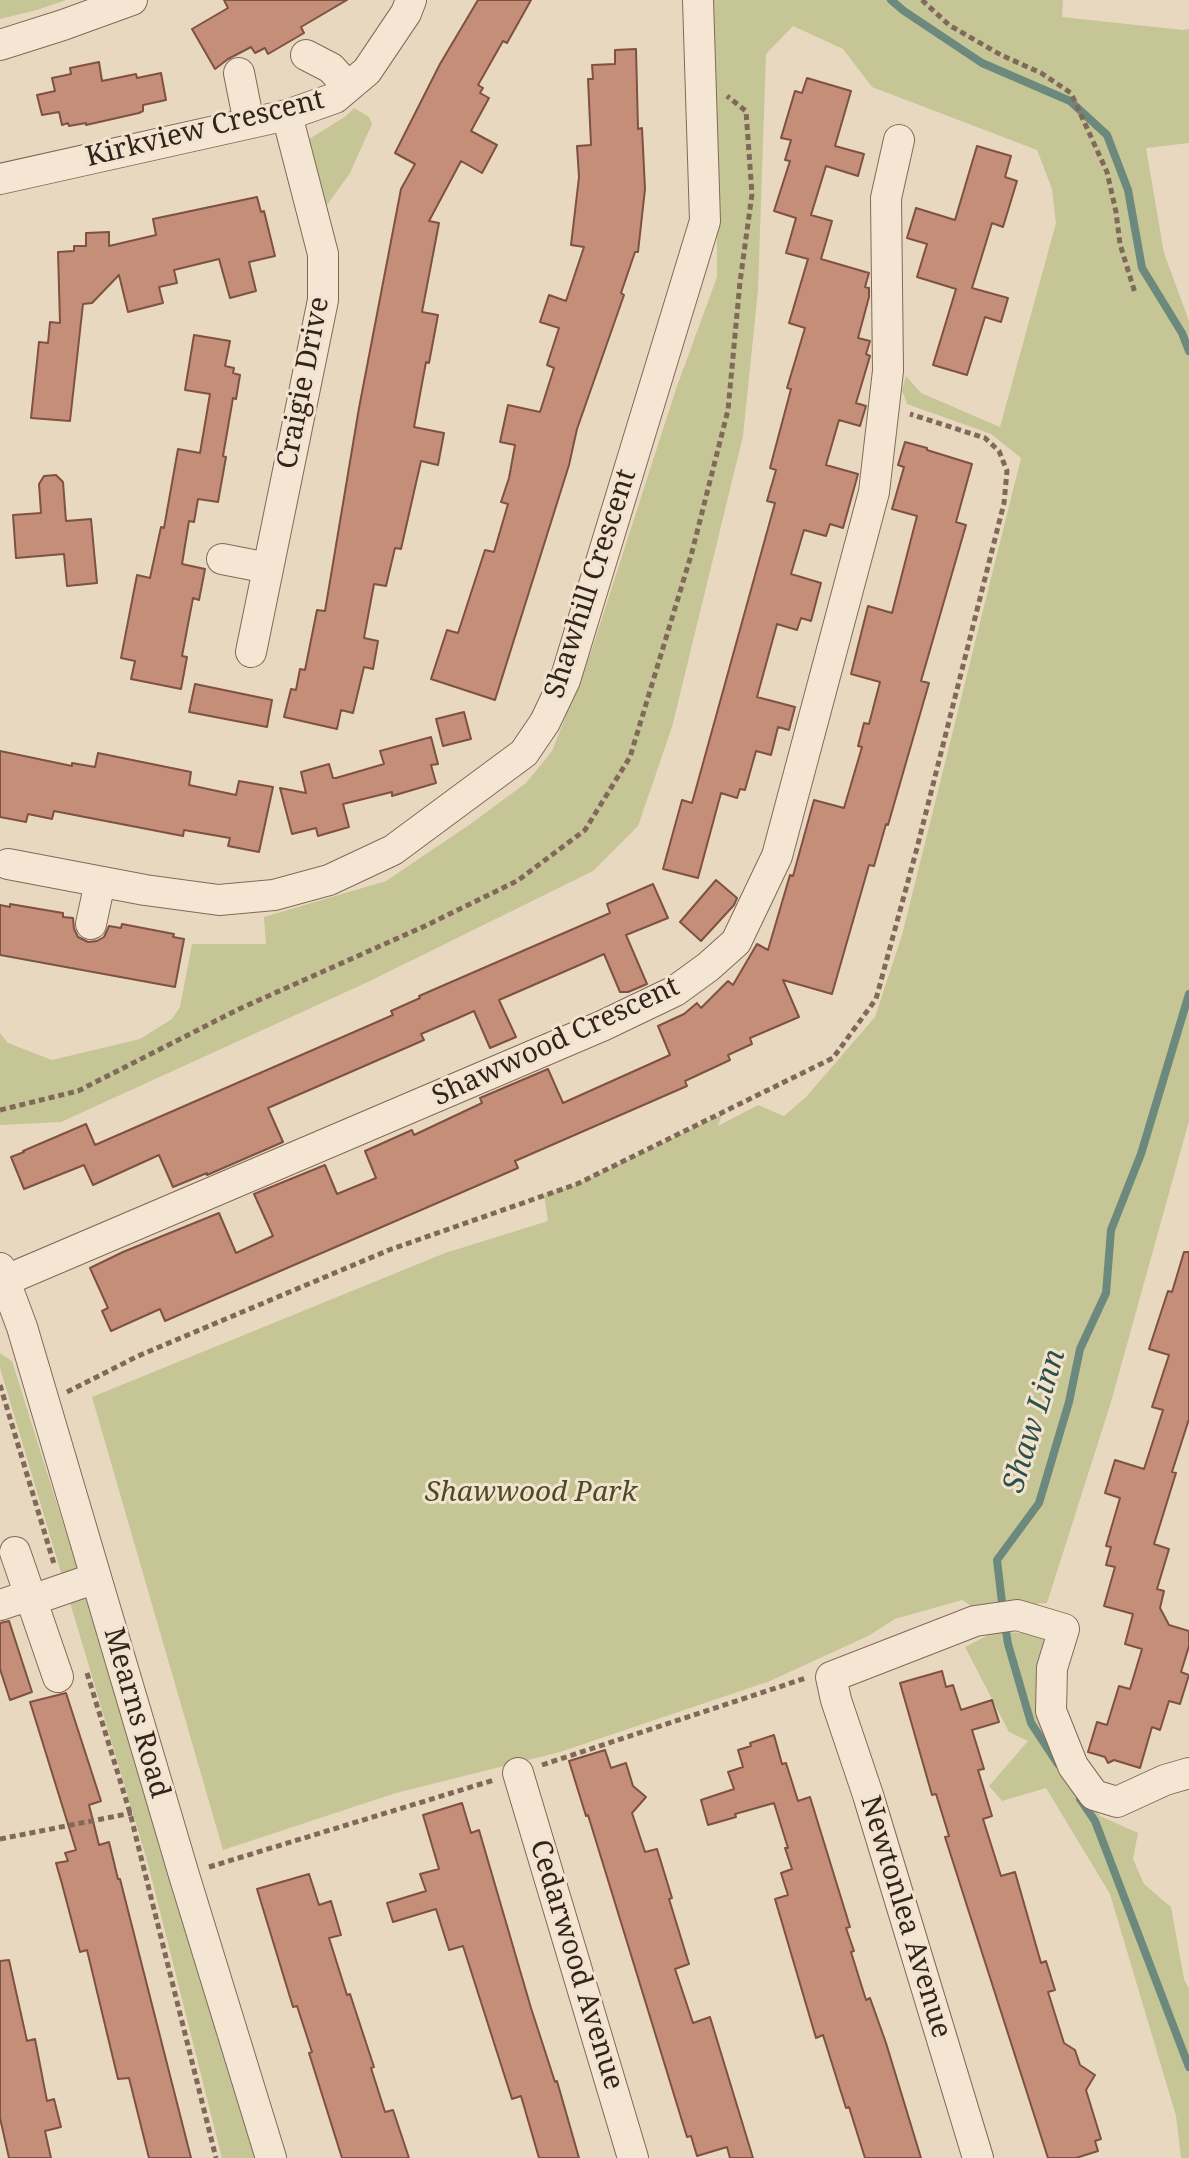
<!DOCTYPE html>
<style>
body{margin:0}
canvas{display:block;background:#e9d8c0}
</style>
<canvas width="1189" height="2158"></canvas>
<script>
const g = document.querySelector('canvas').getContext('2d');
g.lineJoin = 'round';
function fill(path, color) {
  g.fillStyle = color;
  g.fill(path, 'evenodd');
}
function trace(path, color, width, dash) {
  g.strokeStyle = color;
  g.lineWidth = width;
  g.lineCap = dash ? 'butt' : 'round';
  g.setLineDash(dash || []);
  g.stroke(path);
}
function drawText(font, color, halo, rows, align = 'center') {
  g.font = font + ' "Noto Serif",serif';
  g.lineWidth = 6;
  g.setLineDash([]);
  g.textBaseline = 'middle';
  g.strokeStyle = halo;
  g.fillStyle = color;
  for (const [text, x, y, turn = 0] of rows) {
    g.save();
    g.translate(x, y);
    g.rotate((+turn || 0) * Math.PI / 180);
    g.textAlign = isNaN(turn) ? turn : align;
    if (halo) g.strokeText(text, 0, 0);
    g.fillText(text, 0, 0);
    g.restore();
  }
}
fill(new Path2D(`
 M0,0H66L37,10L0,19Z
 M710,0H1063L1062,17L1183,30L1189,29V143L1146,148L1164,253L1189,321V1121L1111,1402L1047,1603L976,1609L962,1600L895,1619L868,1636L770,1681L560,1752L396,1793L223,1850L92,1397L445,1253L548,1221L544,1195L577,1184L722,1114L718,1126L758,1105L784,1116L806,1097L875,1017L902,935L1021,458L991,434L907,404L902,390L906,376L921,393L1000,427L1056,223L1052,189L1037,150L872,87L843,49L793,26L766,54L758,290L743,436L672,727L638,826L593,871L370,981L61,1122L0,1125V1033L8,1043L52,1060L140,1039L172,1019L180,1007L192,944H266L264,917L386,881L469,825L526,783L552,751L592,649L676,389L717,277L716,61Z
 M354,108L369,117L372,124L350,173L325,208L306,141L346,116Z
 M0,1353L12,1361L183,1905L258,2158H222L148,1864L0,1368Z
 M994,1632L1031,1633L1048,1640L1035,1697L1053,1742L1100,1816L1138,1833L1133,1859L1144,1884L1171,1907L1184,1979L1189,1989V2158H1181L1176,2116L1110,1894L1046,1788L1002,1801L989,1786L1028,1741L1009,1732L965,1647Z`), '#c6c596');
trace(new Path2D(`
 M891,0L904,11L982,63L1070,101L1107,135L1128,190L1142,268L1182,333L1189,351
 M1003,1611L997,1560L1039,1503L1069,1402L1080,1349L1106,1293L1111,1230L1141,1154L1189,994
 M1005,1625L1008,1644L1031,1723L1058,1764
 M1080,1799L1095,1821L1189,2067`), '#6b897d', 8);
const building = new Path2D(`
 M224,0H347L301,27L304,33L268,54L265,48L255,53L251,47L228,59L215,69L192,29L228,8Z
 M478,0H531L507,43L503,41L478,85L483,88L480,93L489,98L471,131L497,145L482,173L461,161L429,221L439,223L422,312L438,315L429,363L426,362L414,427L444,433L438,465L421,461L401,549L395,548L386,586L374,584L364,638L378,641L373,669L364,667L353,713L341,710L337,729L284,717L291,689L296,690L300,669L305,670L317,610L325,611L359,408L401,189L415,164L395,153L440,64Z
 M636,49L638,129L642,128L645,189L638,252H635L621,293L624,295L577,429L569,465L495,700L431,679L447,630L458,633L485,550L494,552L508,504L501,502L509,478L515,445L500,442L508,405L540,412L554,368L547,365L559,328L540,322L549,295L566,301L584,247L571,245L579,177L577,146L591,145L588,79H593L592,65L615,64V50Z
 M99,62L102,81L136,74L137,78L161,73L166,100L143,105V111L139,113L86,125V123L69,126L68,123L62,125L59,112L42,115L37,95L55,91L52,78L71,74L70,68Z
 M807,78L851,91L835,146L864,154L858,176L826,166L811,215L832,221L821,259L869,273L865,287L869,288V297L858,338L870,341L866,354L870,356L856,403L866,406L860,426L839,420L826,465L858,474L843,528L830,524L826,536L804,530L791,574L821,583L811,621L801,618L797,630L777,624L757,697L795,707L789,730L778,727L771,755L756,751L745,790L740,789L737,798L721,793L698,878L663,869L682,800L692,803L775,503L767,501L776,470L770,468L791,389L787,388L805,328L789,323L808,259L786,253L796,218L774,211L790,161L785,160L791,140L781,138L795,91L802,93Z
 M977,146L1011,156L1005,177L1017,181L1003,227L992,223L972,288L1008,298L1001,322L985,317L967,375L933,365L956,289L917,277L927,244L907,238L916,208L955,220Z
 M257,197L261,212L264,211L275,256L249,262L256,291L230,298L219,259L174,270L177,283L159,287L163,303L128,312L119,275L92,303L83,304L70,421L31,418L39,342L48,343L50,322L60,323L58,252L74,251V246H86V233L109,232V246L156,235L153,219Z
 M194,335L230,341L225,366L234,368L233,373L240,375L236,399L233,398L223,456L226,457L218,502L198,499L194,522L189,521L182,564L205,569L199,600L193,598L182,656L187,657L181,689L131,679L135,661L121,658L137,575L150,578L161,527L164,528L178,449L200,453L210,394L185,390Z
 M905,442L927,448V450L972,464L956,522L966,525L921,681L929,683L888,825L886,824L874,866L869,865L832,994L783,980L799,1017L750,1038L752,1044L728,1055L730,1060L685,1081L687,1086L515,1161L518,1168L204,1304L165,1321L160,1309L111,1331L102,1311L108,1308L90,1268L123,1252L219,1213L236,1253L273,1236L254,1194L325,1165L337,1194L376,1178L365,1151L412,1130L414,1135L482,1103L480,1098L548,1069L563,1103L670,1055L658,1026L684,1014L697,1003L701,1008L728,981L733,985L757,944L768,950L790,875L793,876L814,800L844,808L862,747L858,746L864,723L869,724L880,682L851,674L868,606L892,613L917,516L892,509L904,467L898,465Z
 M56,475L63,482L66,521L91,519L97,583L67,586L64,554L16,558L13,515L41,513L39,484L44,476Z
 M195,684L272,700L267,727L189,712Z
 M464,712L471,739L443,746L436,719Z
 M431,737L438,764L431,765L436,783L392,796V792L343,804L349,827L318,836L316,828L292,834L280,788L306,793L301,772L329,764L333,778H336L384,764L380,751Z
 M0,751L72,766V763L95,767L98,753L191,772L189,785L236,795L239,781L273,787L259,852L228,846L230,838L184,830L183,836L54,811L52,819L28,814L26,822L0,817Z
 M716,880L737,898L734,905L701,941L680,922Z
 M653,884L668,918L626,935L647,984L628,992H620L604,954L584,963L499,1000L516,1037L490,1048L474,1011L456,1019L421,1034L424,1040L268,1108L283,1142L207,1175V1173L173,1187L159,1155L93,1185L84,1165L24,1189L11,1157L24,1152L23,1151L86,1124L95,1145L393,1015L391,1011L420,998L419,996L610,913L607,904Z
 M10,904L63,913V917L73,918L74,929L78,937L88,942L97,941L104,937L109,926L121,928L122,924L174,934L173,937L184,939L175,987L0,955V905L10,907Z
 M1184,1252H1189V1419L1172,1472L1176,1473L1154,1544L1169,1549L1157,1589L1164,1591L1160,1608L1169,1625L1189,1631V1646L1181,1672L1189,1675L1180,1704L1169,1701L1160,1730L1152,1727L1140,1768L1114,1760L1108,1763L1105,1757L1088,1752L1097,1722L1107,1725L1119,1686L1130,1689L1142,1649L1125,1644L1133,1614L1104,1606L1115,1567L1106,1565L1111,1547L1106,1546L1120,1498L1105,1493L1115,1460L1144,1469L1163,1410L1152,1407L1169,1355L1149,1349L1168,1291L1172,1292Z
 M9,1621L32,1692L10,1700L0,1669V1623Z
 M942,1671L946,1687L953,1685L961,1710L992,1700L999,1722L972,1730L984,1769L978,1770L992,1816L983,1819L1001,1876L1015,1872L1041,1963L1046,1961L1055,1990L1048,1992L1064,2043L1075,2050L1080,2065L1095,2075L1086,2090L1101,2139L1095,2141L1098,2151L1076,2158H1048L968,1909L945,1837L949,1836L936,1794L932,1795L900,1683Z
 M66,1693L101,1801L89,1805L99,1845L109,1842L118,1879H120L191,2158H149L129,2078L118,2079L87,1950L80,1952L62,1884L56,1863L68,1861L65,1853L76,1850L30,1702Z
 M774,1735L782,1764L786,1763L798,1801L810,1797L850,1927L846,1928L854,1951L851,1952L866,2000L870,1998L886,2043L921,2158H865L849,2107L846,2108L823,2035L816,2038L775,1899L788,1895L781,1873L792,1869L785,1848H788L774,1803L735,1814L736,1817L708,1825L701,1800L734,1789L728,1772L743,1767L738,1750L751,1746L750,1743Z
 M605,1750L611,1768L626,1763L633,1786L646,1797L632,1813L645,1852L657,1849L672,1898L669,1899L689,1964L675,1969L693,2023L710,2017L753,2158H730L727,2147L697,2156L691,2136L687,2137L588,1815L586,1816L569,1761Z
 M462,1803L471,1833L479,1830L531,2008L555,2082L557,2081L579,2158H539L521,2096L512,2099L463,1946L449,1950L436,1909L393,1922L387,1903L426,1891L420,1874L439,1869L423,1815Z
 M309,1874L319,1905L331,1901L341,1935L329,1938L347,1995L350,1994L374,2067L371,2068L385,2112L393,2110L409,2158H342L309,2053L312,2052L297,2006L293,2007L257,1889Z
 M9,1960L27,2041L35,2039L47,2101L54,2099L61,2127L45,2131L51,2158H9L0,2118V1961Z`);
fill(building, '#c58e79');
trace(building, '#7e5142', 2);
const minor = new Path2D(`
 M0,45L63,25L132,0
 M306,55L331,68L348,87
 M239,73L249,123
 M0,179L287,115L335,98L367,71L406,13L411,0
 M222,559L268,568
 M251,652L323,300V254L287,115
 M8,864L145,890L219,900L274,895L329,880L393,850L524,753L545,722L565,680L705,221L698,0
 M91,924L100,882
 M0,1268L22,1327L184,1875L271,2158
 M4,1281L602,1026L675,991L708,967L736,942L777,856L874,492L888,371L886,198L899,140
 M15,1552L58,1677
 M32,1600L96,1578
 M0,1605L30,1595
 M518,1773L633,2158
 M978,2158L868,1795L836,1700L831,1677L975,1621L1017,1615L1064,1629L1052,1668L1051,1711L1073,1766L1094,1795L1117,1802L1165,1780L1189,1773`);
trace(minor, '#81695a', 32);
trace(new Path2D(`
 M922,0L949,25L1001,55L1041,73L1071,93L1107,172L1116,212L1120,244L1135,293
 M0,1110L78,1091L239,1009L425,926L517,881L585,830L630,757L692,552L728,410L740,282L752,194L746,111L727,96
 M0,1385L54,1564
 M67,1392L138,1356L389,1250L577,1184L833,1058L876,999L917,848L1004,503L1007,471L999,451L985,438L910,414
 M87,1673L130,1813L216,2158
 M542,1765L806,1678
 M0,1839L132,1813
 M209,1867L494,1780`), '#81695a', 5, [6, 4]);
trace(minor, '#f5e6d3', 30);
drawText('28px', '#32241d', '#f2e3cf', [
 ["Kirkview Crescent",205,129,-14],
 ["Craigie Drive",304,383,-79],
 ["Shawhill Crescent",591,584,-72],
 ["Shawwood Crescent",556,1042,-25],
 ["Mearns Road",136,1713,74],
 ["Newtonlea Avenue",905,1917,73],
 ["Cedarwood Avenue",576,1965,73]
]);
drawText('italic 28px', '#484d25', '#f2e3cf', [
 ["Shawwood Park",531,1493]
]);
drawText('italic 30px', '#2d5149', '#f2e3cf', [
 ["Shaw Linn",1035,1421,-73]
]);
</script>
